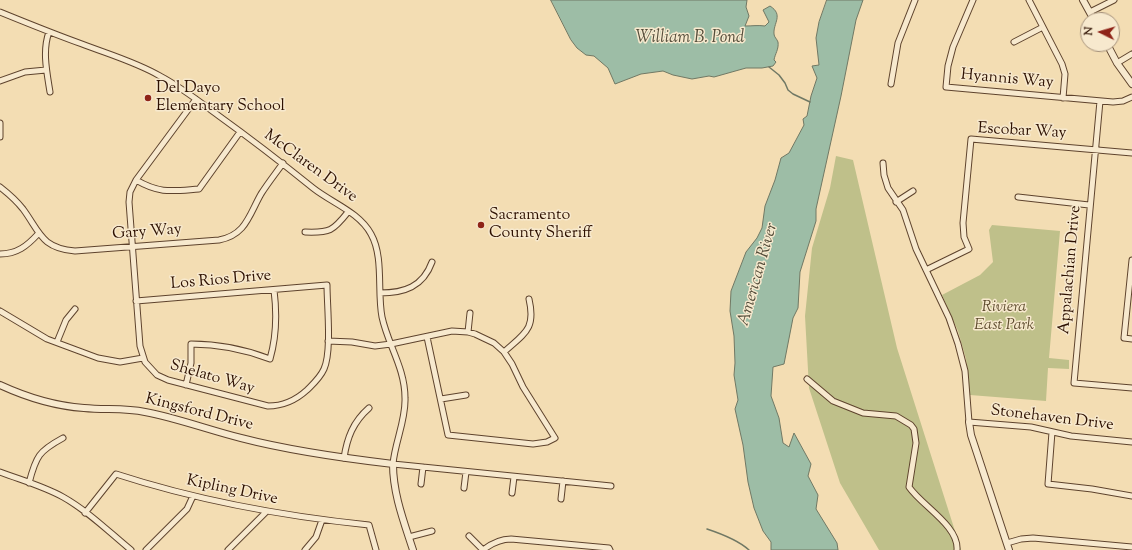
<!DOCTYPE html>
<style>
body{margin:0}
#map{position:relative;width:1132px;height:550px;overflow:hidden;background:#f3ddb3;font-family:"Sorts Mill Goudy",serif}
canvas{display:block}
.north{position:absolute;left:1080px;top:12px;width:40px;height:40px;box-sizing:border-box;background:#f7e9ce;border:1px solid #a6927c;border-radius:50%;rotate:275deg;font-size:11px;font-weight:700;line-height:16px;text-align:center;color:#2d1000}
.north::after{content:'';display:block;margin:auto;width:14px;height:18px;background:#8f2418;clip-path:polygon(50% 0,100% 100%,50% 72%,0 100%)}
</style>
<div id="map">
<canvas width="1132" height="550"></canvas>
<div class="north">N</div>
</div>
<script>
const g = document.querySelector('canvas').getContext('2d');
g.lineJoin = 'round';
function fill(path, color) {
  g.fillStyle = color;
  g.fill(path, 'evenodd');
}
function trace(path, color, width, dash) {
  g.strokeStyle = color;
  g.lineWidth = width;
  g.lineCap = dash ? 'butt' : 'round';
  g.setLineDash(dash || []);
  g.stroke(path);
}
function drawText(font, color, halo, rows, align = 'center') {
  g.font = font + ' "Sorts Mill Goudy",serif';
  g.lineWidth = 3;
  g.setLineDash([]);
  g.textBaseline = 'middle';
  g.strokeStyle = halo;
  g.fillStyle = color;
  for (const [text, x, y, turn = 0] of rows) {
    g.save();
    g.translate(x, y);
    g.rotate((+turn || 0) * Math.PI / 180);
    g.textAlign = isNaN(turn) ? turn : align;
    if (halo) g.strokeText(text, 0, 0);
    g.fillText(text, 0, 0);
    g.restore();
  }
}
fill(new Path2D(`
 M836,156L853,160L897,348L961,550H879L840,483L809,388L805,316L812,248L830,188Z
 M992,225L1060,231L1049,358L1069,360V369L1048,368L1046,401L970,395L966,359L958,331L942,295L980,275L993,262L989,230Z`), '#bfc08a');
const water = new Path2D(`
 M551,0H747L746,7L749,16L745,26C752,26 758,25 765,26L769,22L763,10L770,6C784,15 773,23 774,34C774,37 777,39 778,42C779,49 775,54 774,60L776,62L773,66L762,68H746L714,77L709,76L692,79L673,75L663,71L641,74L615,84L608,68L594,56L586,55L577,48L571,40Z
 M827,0H863L856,20L841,96L816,209V221L800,272L798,308L793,318L784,364L773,367L771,396L779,418L783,443L789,447L794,433L811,464L808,476L818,495L816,509L837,543L838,550H771V542L763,531L754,508L748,482L743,445L735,409L738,400L734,375L735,363L734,336L730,311L731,291L746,252L757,238L762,228L765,206L775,180L781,158L789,153L804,125L803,119L807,116L811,96L817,78L812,66L819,65L816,38L819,22Z`);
fill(water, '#9dbda6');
trace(water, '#707864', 1);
trace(new Path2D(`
 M769,67L779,75L785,83L788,90L793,94L810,102
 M707,529C722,534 738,540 749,550`), '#707864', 1.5);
const minor = new Path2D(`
 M973,0L953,47L948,66L946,87L1113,102L1123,101L1132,97
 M1029,0L1062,64L1065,74L1063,98
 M0,12C27,23 54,34 82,44C108,54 136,62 160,76C181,87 200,102 219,116C251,139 282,163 313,188C332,203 359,212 371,234C384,257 377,291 382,317C388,345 405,368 405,398C406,420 395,442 393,464L611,486
 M1090,12L1114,0
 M49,32C42,51 47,73 50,92
 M1014,42L1043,27
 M1117,63L1132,54
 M0,81L25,72L46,70
 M891,84L898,43L915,0
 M1100,101L1074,383L1132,388
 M0,123V137
 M883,163L884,175L888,188L903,210L916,249L949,318L958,344L965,371L969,422L1031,427L1071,436L1132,442
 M136,180C160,194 172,191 199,189L240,132
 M0,187C9,194 16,200 23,209C40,232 41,248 75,251L219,240C246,235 249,215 261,194C268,183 276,173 283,163
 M1018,197L1089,205
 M896,202L913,191
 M305,232C330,233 333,231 348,212
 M0,254C17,254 27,246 38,234
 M1132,260L1124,338L1132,339
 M926,270L969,249L964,237L963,223L971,139L1132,153
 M380,293C404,293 423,287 432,262
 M136,301L327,285C327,306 332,351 324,369C320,378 313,384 307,390C295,401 283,406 268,406L168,380L157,375L145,362L140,346L129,202L130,192L136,180L196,99
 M0,311L47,339L98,358L120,362L143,358
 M468,332L470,313
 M328,341L352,342L375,346L391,344L452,331L468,332L475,334L494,343L504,352L512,364L523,387L555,438L547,442L533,444L448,435L427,337
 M57,342L66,320L75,309
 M504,352C525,333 536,329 529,299
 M807,379L833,401L863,413L896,416L911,425L914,429L916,443L909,487C922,506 959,526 957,550
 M186,385L191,363V344C219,344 244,349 270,359C277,335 277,314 274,290
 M441,399L466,395
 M1052,432L1048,484L1092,489L1132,496
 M344,458C347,438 353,422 369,408
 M0,472C21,480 43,486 63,497C88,511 109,532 131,550
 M29,483C36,456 39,451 63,438
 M421,484L423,467
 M464,488L466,472
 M512,493L514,477
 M561,499L563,481
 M85,513L116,474C199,501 282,516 369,525L376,550
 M469,536L483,550
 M409,537L432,531
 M1007,543L1021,539L1033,538L1132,547
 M146,550L187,509L193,496
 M228,550L266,512
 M305,550L316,537L322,520
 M483,550C492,543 500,539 511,539L609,548L610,550`);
const tertiary = new Path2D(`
 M1083,0L1094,20
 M1107,44L1117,63L1132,84
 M0,385C26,397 55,406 84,408C105,410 125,408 145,412C177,418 209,430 241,438C291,451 342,458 393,464C393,494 404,522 413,550
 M969,422L971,435L1009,550`);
trace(minor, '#5e432d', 7);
trace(tertiary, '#5e432d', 8);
trace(minor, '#f7e9ce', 5);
trace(tertiary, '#f7e9ce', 6);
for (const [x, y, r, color] of [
 [148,98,4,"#8f2418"],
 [481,225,4,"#8f2418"]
]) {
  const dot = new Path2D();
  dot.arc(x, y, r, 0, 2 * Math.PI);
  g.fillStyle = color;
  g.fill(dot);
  trace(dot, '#f7e9ce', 1.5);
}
drawText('16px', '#2d1000', '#f7e9ce', [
 ["Hyannis Way",1007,80,5],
 ["Escobar Way",1022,132,3],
 ["McClaren Drive",310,167,36],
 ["Gary Way",147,233,-4],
 ["Appalachian Drive",1071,270,-85],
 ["Los Rios Drive",221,281,-5],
 ["Shelato Way",212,378,16],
 ["Kingsford Drive",199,413,14],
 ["Stonehaven Drive",1052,419,7],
 ["Kipling Drive",232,491,12]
]);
drawText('16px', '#2d1000', '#f7e9ce', [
 ["Del Dayo",156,89],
 ["Elementary School",156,107],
 ["Sacramento",489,216],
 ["County Sheriff",489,234]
], 'left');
drawText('italic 16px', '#604e30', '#f7e9ce', [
 ["Riviera",1004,308],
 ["East Park",1004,326]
]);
drawText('italic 17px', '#544d3a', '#f7e9ce', [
 ["William B. Pond",690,39],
 ["American River",759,275,-74]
]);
</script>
